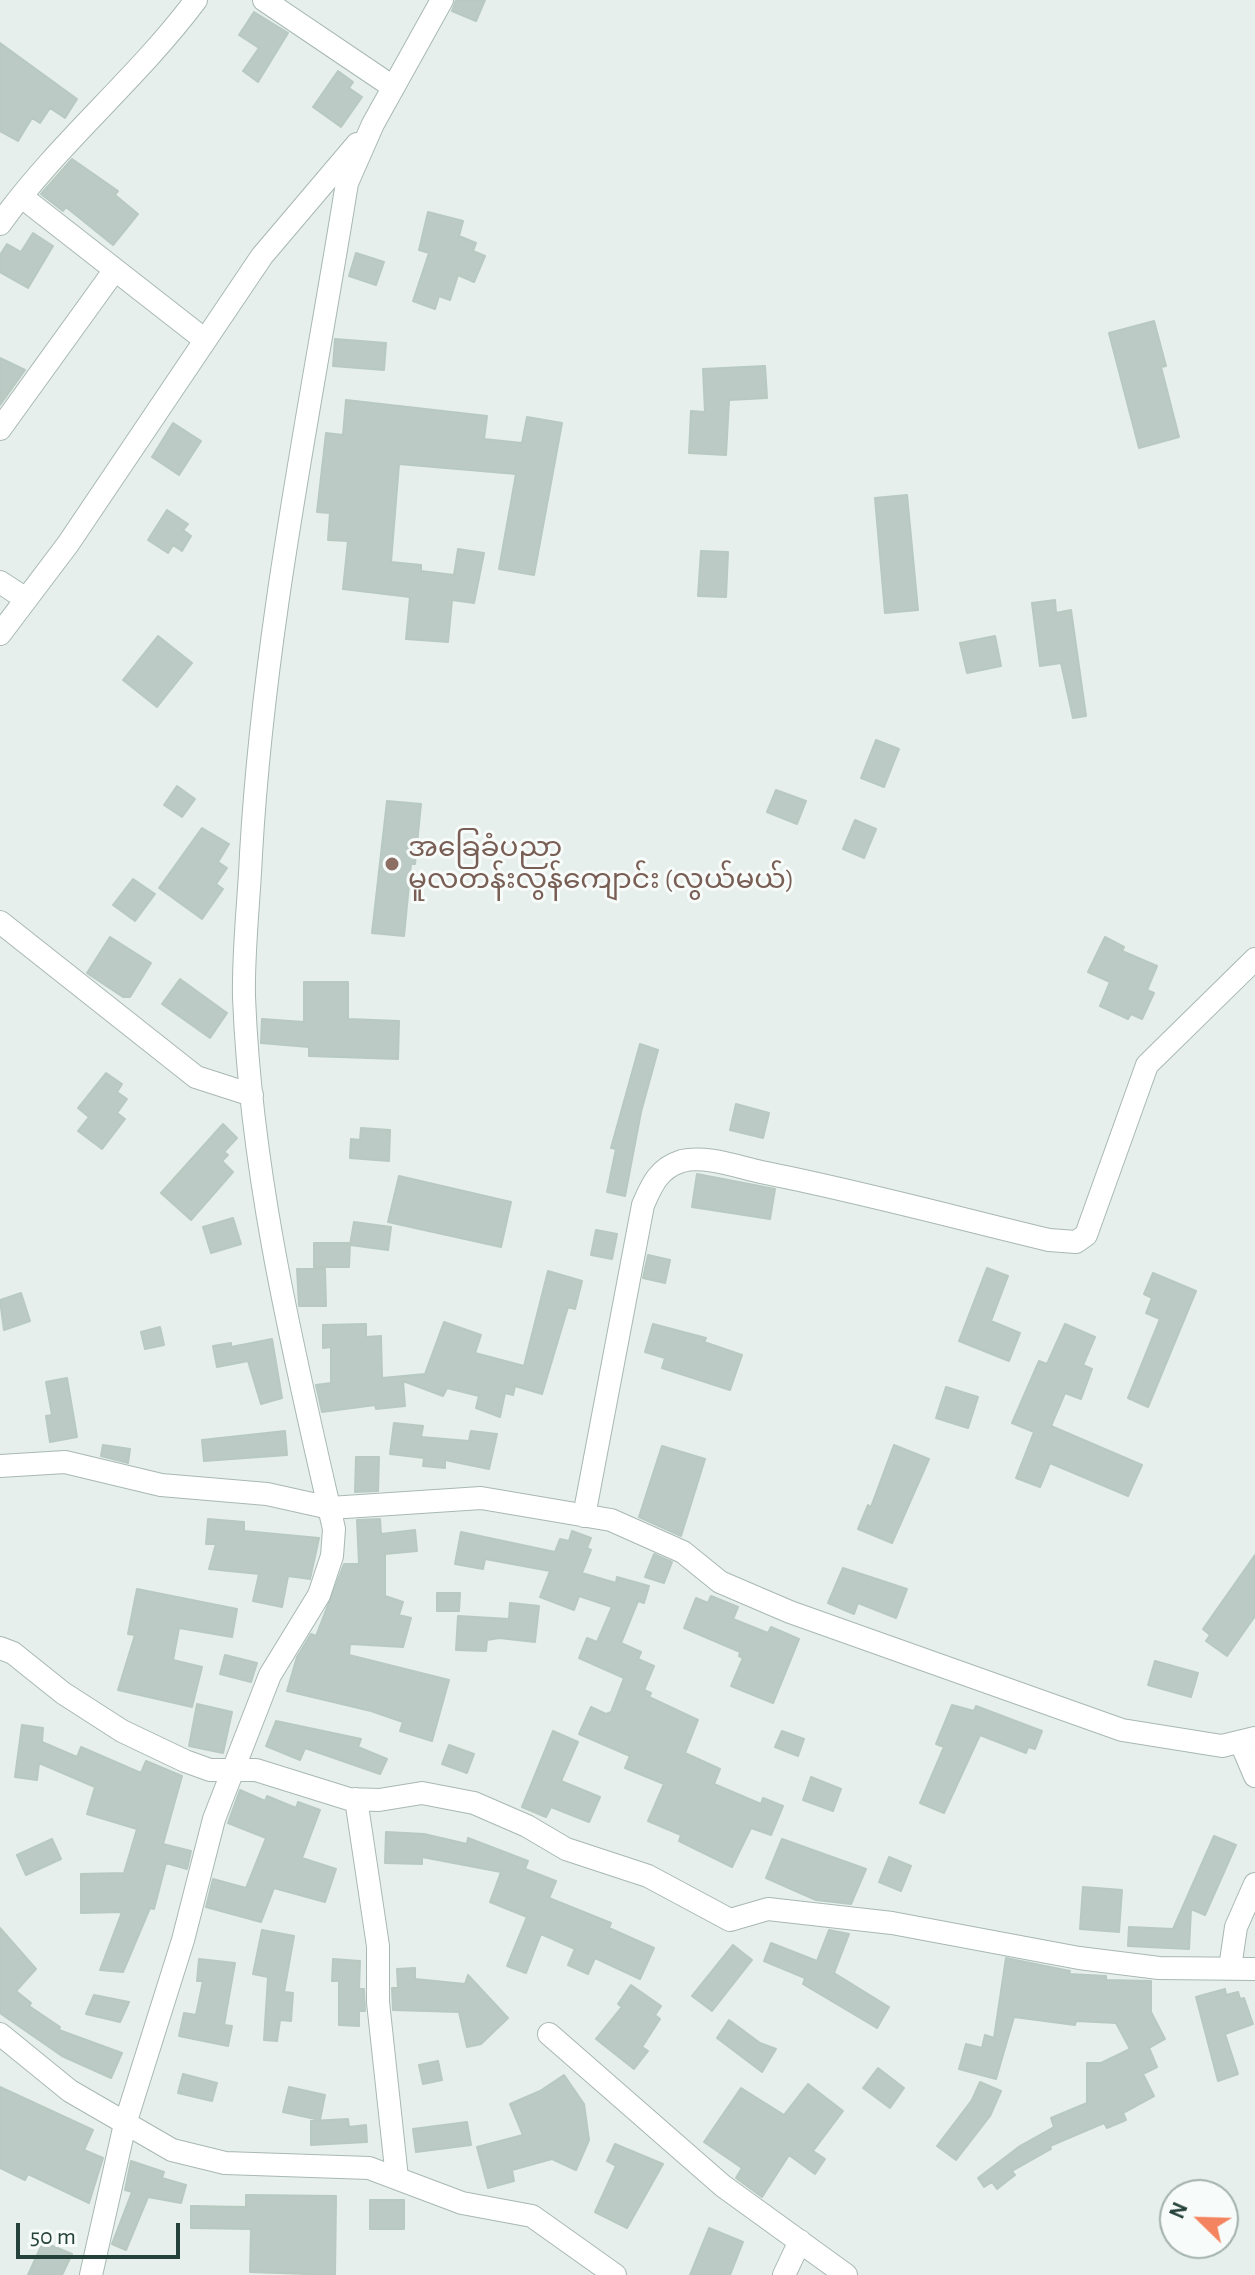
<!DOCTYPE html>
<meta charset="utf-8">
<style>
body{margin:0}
#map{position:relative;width:1255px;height:2275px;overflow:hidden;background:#e6efeb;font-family:"Alegreya Sans",sans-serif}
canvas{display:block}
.north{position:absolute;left:1159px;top:2179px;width:80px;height:80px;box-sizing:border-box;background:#f7fbf9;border:2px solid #a3b1ad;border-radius:50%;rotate:293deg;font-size:22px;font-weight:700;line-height:32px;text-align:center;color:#24423a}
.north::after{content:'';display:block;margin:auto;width:28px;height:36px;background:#f4845f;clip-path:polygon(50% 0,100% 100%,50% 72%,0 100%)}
.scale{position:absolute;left:16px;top:2223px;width:164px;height:36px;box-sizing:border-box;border:4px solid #24423a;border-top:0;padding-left:10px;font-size:24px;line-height:28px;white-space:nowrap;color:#24423a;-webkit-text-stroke:6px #f7fbf9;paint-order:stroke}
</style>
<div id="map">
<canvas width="1255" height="2275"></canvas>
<div class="north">N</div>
<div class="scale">50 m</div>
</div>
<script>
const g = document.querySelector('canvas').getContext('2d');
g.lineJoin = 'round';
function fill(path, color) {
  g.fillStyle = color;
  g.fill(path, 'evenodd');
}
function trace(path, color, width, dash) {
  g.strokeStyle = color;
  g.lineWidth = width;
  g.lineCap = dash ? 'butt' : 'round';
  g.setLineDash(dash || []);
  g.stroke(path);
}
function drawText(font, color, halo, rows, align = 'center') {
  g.font = font + ' "Alegreya Sans","Noto Sans Myanmar",sans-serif';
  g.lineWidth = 6;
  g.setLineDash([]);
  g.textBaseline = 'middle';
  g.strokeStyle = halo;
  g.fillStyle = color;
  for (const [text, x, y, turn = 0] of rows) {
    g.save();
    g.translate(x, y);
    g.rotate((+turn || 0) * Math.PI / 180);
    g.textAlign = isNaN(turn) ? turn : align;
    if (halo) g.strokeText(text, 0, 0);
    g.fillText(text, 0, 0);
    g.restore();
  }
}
const building = new Path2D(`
 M456,0H485L476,21L452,11Z
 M254,12L288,33L258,82L243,71L259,48L239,35Z
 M0,43L77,99L65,118L50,108L40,123L32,118L18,141L0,131Z
 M338,71L353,82L349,88L362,97L341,127L313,107Z
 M72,159L118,191L115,195L138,214L113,245L66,207L63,211L41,194Z
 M428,212L463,221L459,236L476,243L473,251L485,256L474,282L458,275L450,300L439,296L435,309L413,301L429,253L419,250Z
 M33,233L53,246L28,288L0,272V255L7,244L21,252Z
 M356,253L384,262L376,285L349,276Z
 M1154,321L1166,366L1161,367L1179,437L1139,448L1109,333Z
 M335,339L386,343L384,370L333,366Z
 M0,358L25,370L0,405Z
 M765,366L767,398L729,400L726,455L689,453L691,411L705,412L703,369Z
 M346,400L487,416L484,439L522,443L527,417L562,423L534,575L499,569L516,474L399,464L391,562L421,565V571L454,575L458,549L484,553L474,603L452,600L448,642L406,639L410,597L343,589L348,541L328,540L330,513L317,512L326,433L343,435Z
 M173,423L201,441L179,475L152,457Z
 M907,495L918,610L885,613L875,498Z
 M167,510L188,524L183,530L191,536L182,551L173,545L168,553L148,540Z
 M701,551L728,552L726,597L698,596Z
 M1055,600L1056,613L1071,610L1086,716L1073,718L1061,663L1040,666L1032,603Z
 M158,636L192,663L157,707L123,680Z
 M995,636L1001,666L967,673L960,643Z
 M876,740L899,749L884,787L861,778Z
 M177,786L195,799L182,817L164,805Z
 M776,790L806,801L797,824L767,812Z
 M387,801L421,804L415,864H411L404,936L372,933Z
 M855,820L876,829L864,858L843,849Z
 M202,828L229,844L218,862L227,868L216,884L223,889L202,919L159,888Z
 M133,879L155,894L135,921L113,905Z
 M110,937L151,963L130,997H123L87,973Z
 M1105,937L1124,947L1122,951L1157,966L1147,990L1154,993L1142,1019L1131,1014L1128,1019L1100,1006L1110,982L1088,972Z
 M180,979L227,1013L210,1038L162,1004Z
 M304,982H348V1019L399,1021L398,1059L309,1056V1047L261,1043L262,1019L304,1022Z
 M640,1044L658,1050L641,1112L625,1196L607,1192L616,1149L611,1148Z
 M106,1073L122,1084L117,1092L127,1099L117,1113L125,1119L102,1149L78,1131L89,1117L78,1108Z
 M736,1104L769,1113L763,1138L730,1130Z
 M223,1124L237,1138L224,1152L228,1155L222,1161L233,1172L191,1220L161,1193Z
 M361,1128L390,1130L389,1161L350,1158L351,1139L360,1140Z
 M697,1174L775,1189L770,1219L692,1207Z
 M399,1176L511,1202L501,1247L388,1222Z
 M233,1218L241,1244L211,1253L203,1227Z
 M354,1222L391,1227L388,1250L350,1245Z
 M596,1230L617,1234L612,1259L591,1255Z
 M314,1243H350L349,1267H314Z
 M648,1255L670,1260L665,1283L643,1278Z
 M987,1268L1008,1276L991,1321L1020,1333L1009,1361L959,1341Z
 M297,1269H325L326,1306H299Z
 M548,1271L582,1281L575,1309L568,1307L542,1394L515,1386L513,1395L505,1393L500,1417L476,1408L479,1396L447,1388L443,1396L403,1381L405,1406L376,1409L375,1405L322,1412L316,1385L331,1383V1347L323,1348V1325L366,1324V1337L381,1336L382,1378L425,1374L444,1322L481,1335L475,1353L524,1366Z
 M1153,1273L1196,1291L1148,1407L1128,1398L1160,1319L1146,1313L1152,1298L1144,1294Z
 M21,1293L30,1321L4,1330L0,1300Z
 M653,1324L706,1338L704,1342L742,1355L730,1390L662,1368L665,1358L645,1352Z
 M1065,1324L1095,1337L1083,1365L1092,1369L1081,1399L1065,1393L1051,1426L1142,1465L1128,1496L1050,1463L1040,1487L1016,1478L1034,1432L1012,1423L1039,1361L1047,1364Z
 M160,1327L164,1345L145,1349L141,1332Z
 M272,1339L282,1398L261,1404L248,1361L217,1367L213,1346L231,1343V1347Z
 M67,1378L77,1437L50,1442L46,1416L52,1415L46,1382Z
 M946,1387L978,1397L968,1428L936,1418Z
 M394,1423L423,1426L421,1437L469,1441L471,1431L497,1434L489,1469L445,1460V1468L423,1466L424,1458L390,1454Z
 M285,1431L287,1455L204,1461L202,1440Z
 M103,1445L130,1449L128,1463L101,1456Z
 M894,1445L929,1459L892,1543L858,1529L868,1505L871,1507Z
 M662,1446L705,1459L681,1536L639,1517Z
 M356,1457H379L378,1491L355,1492Z
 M208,1519L244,1522V1531L319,1538L310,1579L288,1576L282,1607L253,1601L259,1574L209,1569L216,1544H206Z
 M380,1519L381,1534L415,1530L417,1551L385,1554V1596L403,1602L399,1615L411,1618L403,1647L350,1644L349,1655L449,1680L432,1741L400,1731L403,1722L371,1711L287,1691L297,1657L311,1634L316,1636L344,1564H359L357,1520Z
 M572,1531L591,1538L587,1548L591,1550L582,1573L616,1583L617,1577L649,1586L644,1603L638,1601L621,1643L641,1652L638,1659L654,1666L644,1690L651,1693L649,1697L698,1720L685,1753L720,1769L714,1784L761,1804L763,1798L783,1806L771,1835L751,1828L732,1867L679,1841L681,1835L648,1821L664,1784L625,1768L630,1756L579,1734L591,1707L606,1714L611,1712L624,1678L579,1658L587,1638L597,1642L612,1607L579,1596L574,1610L540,1597L550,1571L485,1559L483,1569L455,1564L461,1532L555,1552L560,1539L569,1541Z
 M654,1554L672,1562L664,1583L645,1577Z
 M1255,1555V1616L1227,1656L1206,1641L1210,1635L1203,1629Z
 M843,1568L907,1589L896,1618L858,1603L854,1614L828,1603Z
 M137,1589L237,1609L232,1637L179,1628L173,1660L202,1667L192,1707L118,1690L135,1635L128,1634Z
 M437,1593H460L459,1611H437Z
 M711,1596L738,1607L733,1619L768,1633L771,1627L799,1639L773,1703L731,1686L743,1658L739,1656L740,1652L684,1628L696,1598L708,1603Z
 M510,1603L539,1606L535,1642L499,1638L487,1640L486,1651L456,1650L458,1616L509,1619Z
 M225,1655L257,1663L251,1682L220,1674Z
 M1155,1661L1198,1673L1191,1697L1148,1685Z
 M197,1704L232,1712L223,1753L189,1746Z
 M952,1705L974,1711L976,1706L1042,1731L1035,1749L1028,1747L1026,1753L980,1735L944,1813L920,1803L944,1747L936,1744Z
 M276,1721L361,1739L358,1747L387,1759L380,1774L305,1748L300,1760L266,1746Z
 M22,1725L43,1728L42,1742L77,1757L81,1747L141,1773L146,1761L182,1776L163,1844L191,1851L187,1869L166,1863L154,1909L150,1908L123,1972L100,1970L122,1912L81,1913V1874L124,1873L137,1829L87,1814L95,1787L39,1763L37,1780L15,1777Z
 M553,1731L578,1742L561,1781L600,1797L589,1822L551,1807L546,1817L522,1807Z
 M782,1731L804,1739L798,1756L775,1747Z
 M449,1745L474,1754L467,1773L442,1764Z
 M811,1777L841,1789L833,1811L803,1800Z
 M240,1790L265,1801L267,1796L296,1808L298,1802L320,1810L302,1858L336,1869L325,1902L274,1888L261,1922L206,1907L213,1879L246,1888L266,1838L228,1823Z
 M386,1832L424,1834L467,1844L468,1838L528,1861L525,1869L556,1881L549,1898L611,1923L609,1928L654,1948L640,1979L595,1958L588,1974L568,1965L575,1949L541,1934L526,1973L507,1966L527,1917L490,1902L501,1872L422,1857V1864L385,1863Z
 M1214,1836L1236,1845L1205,1915L1191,1909L1189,1949L1128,1946L1129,1927L1173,1929Z
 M52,1839L61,1859L26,1875L17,1855Z
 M782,1839L866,1869L851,1904L816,1900L766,1878Z
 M889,1857L911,1866L901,1891L879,1882Z
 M1083,1887L1122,1890L1119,1932L1080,1929Z
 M0,1928L36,1969L16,1991L31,2003L29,2006L60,2027L59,2030L122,2053L111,2078L62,2056L0,2013Z
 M262,1930L294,1936L284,1992L293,1993L291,2021L280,2020L277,2041L264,2040L268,1977L253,1974Z
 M829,1930L849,1934L834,1973L889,2007L877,2028L803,1984L805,1978L764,1961L771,1943L817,1961Z
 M733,1945L752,1960L712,2011L692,1996Z
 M1006,1958L1070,1971L1069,1974L1106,1976V1980L1151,1981V2012L1165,2039L1149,2048L1157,2067L1143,2074L1154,2096L1123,2113L1126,2120L1107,2128L1104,2123L1050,2146L1051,2149L1012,2171L1015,2175L997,2189L992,2182L984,2187L978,2178L1020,2146L1054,2127L1051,2118L1087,2103V2063H1101L1130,2049L1116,2023L1076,2021L1075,2025L1014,2017L996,2079L959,2069L966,2044L982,2048L985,2035L994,2038Z
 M199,1959L235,1963L224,2025L232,2026L228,2046L179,2036L184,2013L196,2015L203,1981H197Z
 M333,1959L360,1961L359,1989H364L365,2011H359V2026L339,2025V1981H332Z
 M415,1968V1979L465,1984L468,1975L508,2018L481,2044L467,2047L459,2012L393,2010L392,1988H398L397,1969Z
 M631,1985L661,2006L655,2015L660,2019L642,2047L648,2051L634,2069L596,2039L622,2007L618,2004Z
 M1225,1989L1226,1995L1238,1992L1240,1999L1244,1998L1253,2024L1225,2034L1238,2074L1218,2081L1196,1997Z
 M94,1995L129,2002L120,2022L86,2014Z
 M729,2020L760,2043L776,2049L762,2072L717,2038Z
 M438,2061L442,2080L423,2084L419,2065Z
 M878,2068L904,2088L890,2108L863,2088Z
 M183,2074L217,2083L212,2101L178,2093Z
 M564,2075L584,2104L589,2140L576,2170L552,2159L512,2170L514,2181L488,2188L477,2147L523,2135L510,2104L540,2091Z
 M980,2082L1001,2091L990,2116L956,2160L937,2146L972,2100Z
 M808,2084L843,2111L813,2151L825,2159L815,2174L789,2155L762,2197L736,2178L742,2168L704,2142L741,2088L784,2115Z
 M0,2087L93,2130L84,2150L103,2158L89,2203L28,2174L25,2180L0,2168Z
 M289,2087L325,2095L320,2120L283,2112Z
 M348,2119L349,2127L366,2125L367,2142L311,2145V2121Z
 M467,2122L471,2145L416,2152L413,2129Z
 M615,2144L663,2164L627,2228L595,2212L616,2166L607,2161Z
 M131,2161L164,2172L162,2178L186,2185L181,2203L148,2197L126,2250L112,2244L132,2192L125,2190Z
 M246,2195L336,2196L335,2275L250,2272L251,2229L191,2228V2206L246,2207Z
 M370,2200H404V2229H370Z
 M709,2228L743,2242L730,2275H690Z
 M43,2242L72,2254L62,2275H28Z`);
fill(building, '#bbcac4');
trace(building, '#b8c9c2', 2);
const street = new Path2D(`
 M264,0L393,87
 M22,197L205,340
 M0,224C58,143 137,79 196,0
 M0,429L114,271
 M0,582L26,599
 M0,634L68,544L262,256L357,144
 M0,922L196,1077L252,1095
 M0,1466L65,1462L161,1485L267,1494L330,1508L481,1498L611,1520L683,1552L720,1582L790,1612L1122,1730L1222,1746L1255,1738
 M584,1516L643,1205C652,1184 659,1168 682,1161C705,1155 738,1167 761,1172C858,1191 953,1217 1049,1240L1076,1242L1086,1235L1147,1065L1255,959
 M0,1648L13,1653L63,1693L122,1731L185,1761L210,1770H256L349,1799L379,1800L422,1793L474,1803L527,1826L566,1849L648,1876L730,1920L768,1909L892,1923L1079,1958L1159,1968L1255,1969
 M1241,1743L1255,1776
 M356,1799L378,1946V2002L397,2178
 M1230,1968L1236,1927L1255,1884
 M0,2034L70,2091L172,2150L225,2163L369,2168L462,2203L532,2216L615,2275
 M549,2034L723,2186L846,2275
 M91,2275L125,2124L183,1940L214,1819L270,1675L319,1595L332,1556L334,1529C294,1354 251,1178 244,997C243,950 249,901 251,854C264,627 311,407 347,183L373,124L442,0
 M784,2275L800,2241`);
trace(street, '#a8b8b2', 24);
trace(street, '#fff', 22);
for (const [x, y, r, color] of [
 [392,864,8,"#8d6e63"]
]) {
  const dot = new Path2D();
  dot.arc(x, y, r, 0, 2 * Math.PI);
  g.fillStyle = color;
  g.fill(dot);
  trace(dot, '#f7fbf9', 3);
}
drawText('28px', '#785e54', '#f7fbf9', [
 ["အခြေခံပညာ",408,848],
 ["မူလတန်းလွန်ကျောင်း (လွယ်မယ်)",408,880]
], 'left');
</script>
